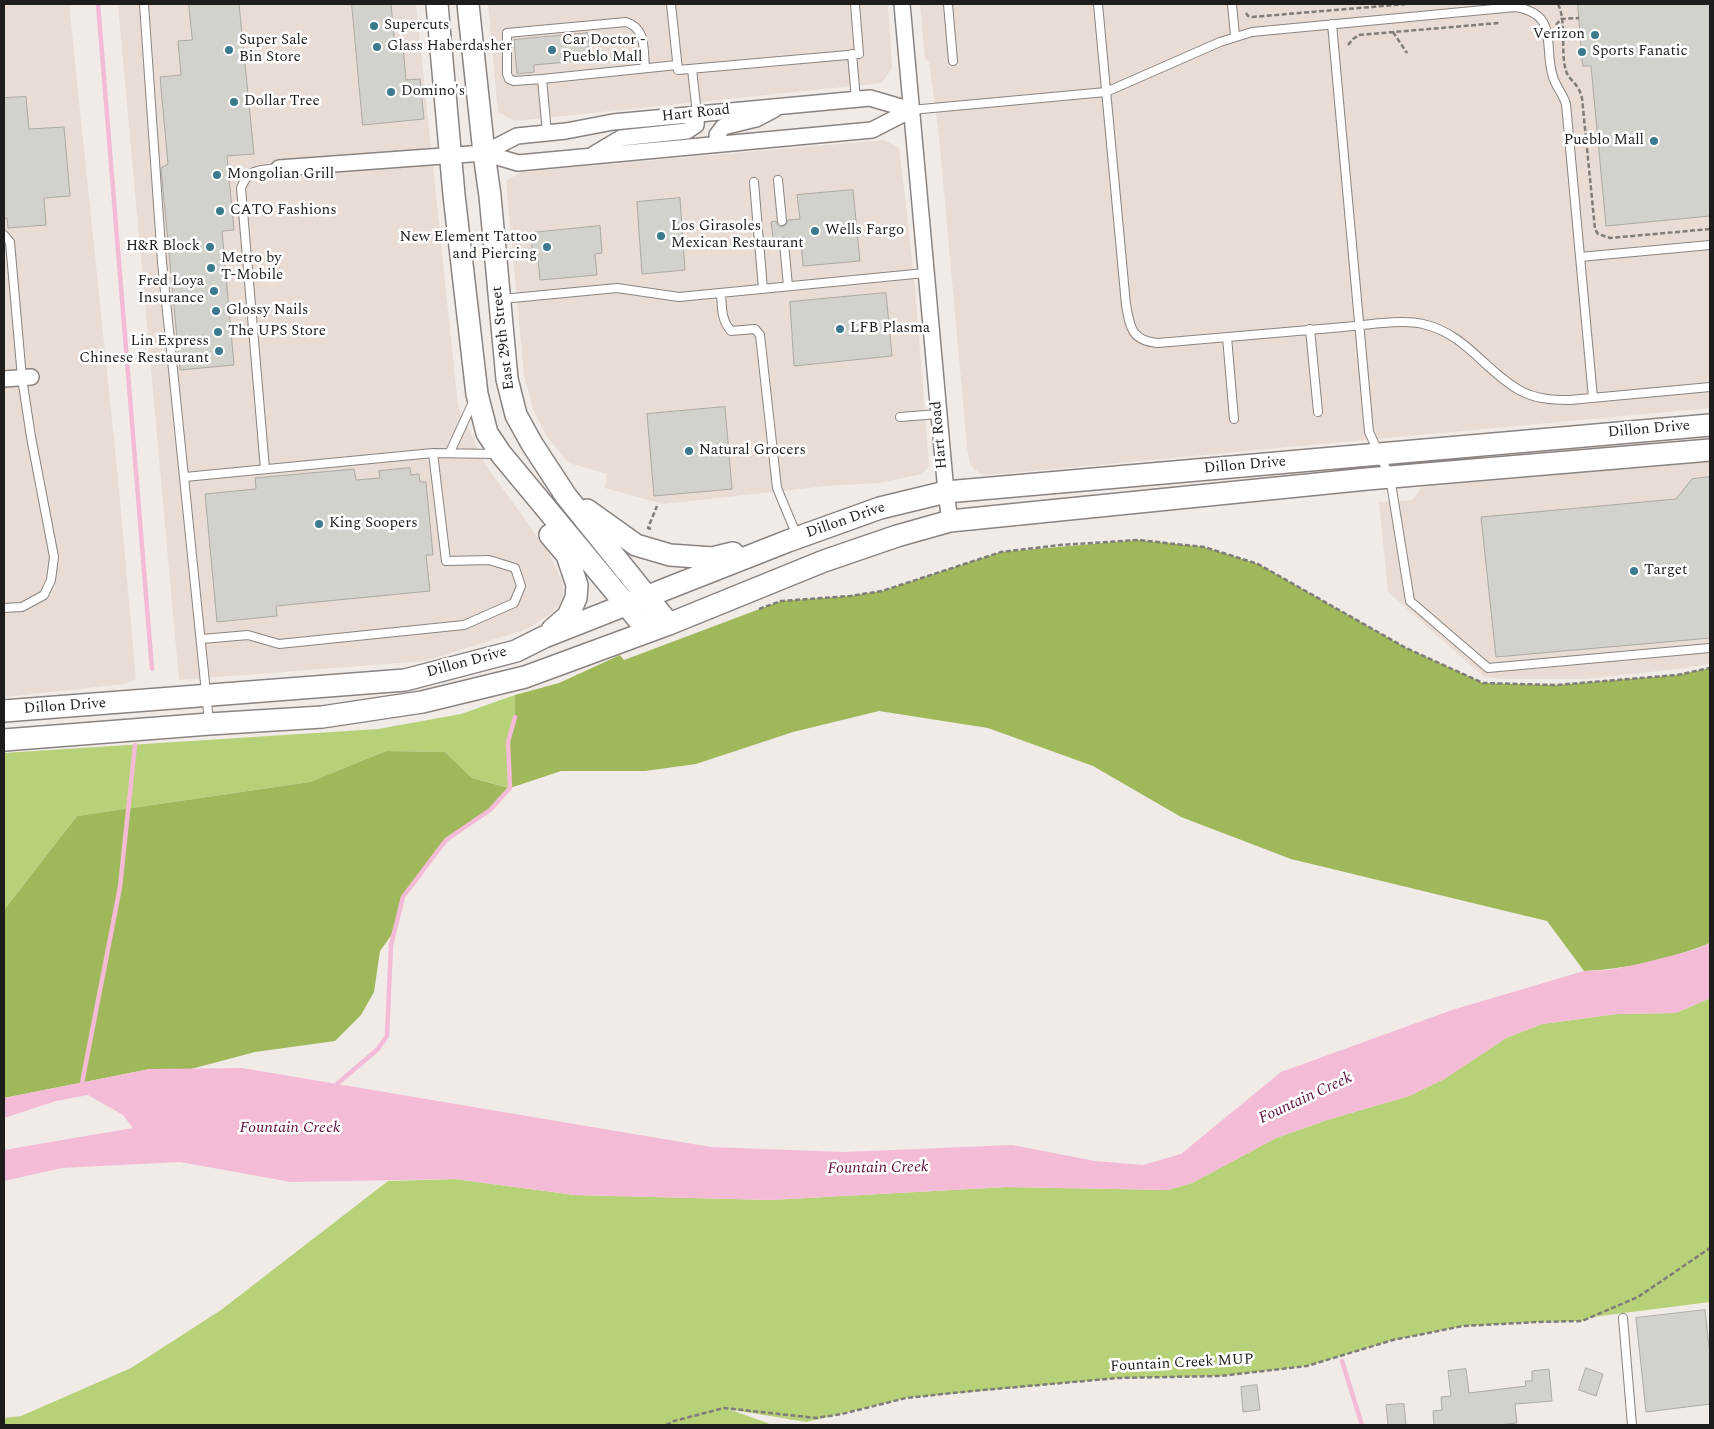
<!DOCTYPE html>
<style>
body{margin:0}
#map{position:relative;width:1714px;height:1429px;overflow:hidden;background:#f0ebe7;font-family:Spectral,serif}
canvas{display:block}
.frame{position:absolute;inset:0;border:5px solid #1e1d1b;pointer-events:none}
</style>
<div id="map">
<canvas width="1714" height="1429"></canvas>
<div class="frame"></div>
</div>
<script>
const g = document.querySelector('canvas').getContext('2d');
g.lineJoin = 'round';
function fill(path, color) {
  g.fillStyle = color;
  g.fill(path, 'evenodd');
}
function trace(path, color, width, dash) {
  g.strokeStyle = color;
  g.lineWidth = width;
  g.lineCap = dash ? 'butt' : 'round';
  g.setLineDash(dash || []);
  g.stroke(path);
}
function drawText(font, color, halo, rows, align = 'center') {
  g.font = font + ' Spectral,serif';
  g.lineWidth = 5;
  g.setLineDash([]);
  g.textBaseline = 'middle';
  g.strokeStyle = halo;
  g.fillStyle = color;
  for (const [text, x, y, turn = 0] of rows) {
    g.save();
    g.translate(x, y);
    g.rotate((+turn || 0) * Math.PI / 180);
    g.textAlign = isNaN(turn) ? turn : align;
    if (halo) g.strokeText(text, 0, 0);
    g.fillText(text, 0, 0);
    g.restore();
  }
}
fill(new Path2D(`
 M4,4H69L118,479L136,679L124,684L4,697Z
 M118,4H416L458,406L485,464L549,553L563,584V601L549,615L527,629L425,661L179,680Z
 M488,4H888L892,68L882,83L514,121L498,112Z
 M920,4H1710V408L988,475L979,473L970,464L967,447L939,136L929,62L925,59Z
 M884,140L899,148L904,188L915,288L927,439L929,466L922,474L879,483L827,486L663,504L605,488L607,474L569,463L547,437L533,409L524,375L506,181L521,172Z
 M1710,461V664L1678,669L1583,679H1505L1484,677L1388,592L1379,502L1412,500L1422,487Z`), '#e8dcd4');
fill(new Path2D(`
 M515,695V717L508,742L510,788L472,778L445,752L386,751L310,782L77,816L4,910V753L378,729L461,714Z
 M1710,998V1302L1592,1317L1582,1321L1538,1322L1463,1326L1393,1340L1307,1366L1220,1376L1118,1378L906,1398L806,1422L728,1409L773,1425H4V1418L21,1416L131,1368L221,1310L388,1181L455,1179L575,1195L770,1200L1007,1187L1168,1190L1192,1183L1276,1138L1327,1120L1409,1096L1444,1079L1506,1038L1542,1024L1617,1014L1676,1013Z`), '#b7d178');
fill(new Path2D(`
 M1138,540L1204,547L1258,564L1406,648L1483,683L1556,685L1677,675L1710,668V943C1671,959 1627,969 1584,971L1547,921L1291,859L1181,817L1093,766L988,728L879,711L793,732L696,764L645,771H561L510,788L490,810L446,840L403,897L395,930L380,951L374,992L361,1015L335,1041L255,1052L191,1069H150L4,1098V910L77,816L310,782L386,751L445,752L472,778L509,788L508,742L515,717V695L559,683L620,655L624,660L781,601L850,596L882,591L1001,552Z`), '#9eb85a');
fill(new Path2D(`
 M1710,943V998L1708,999L1676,1013L1617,1014L1542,1024L1506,1038L1444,1079L1409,1096L1327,1120L1276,1138L1192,1183L1168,1190L1007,1187L770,1200L575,1195L455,1179L291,1182L180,1162L62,1168L4,1181V1150L133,1128L123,1115L88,1095L56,1101L4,1118V1098L150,1069L242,1068L711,1147L844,1152L1012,1145L1095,1161L1143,1165L1181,1154L1281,1072L1452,1010L1584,971L1608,970L1635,965L1694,950Z`), '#f4bbd7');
trace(new Path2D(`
 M98,4L152,669
 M82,1083L120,887L135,745
 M337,1084L378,1049L387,1036L391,945L403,897L446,840L490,810L510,788L508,742L515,717
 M1342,1361L1362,1425`), '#f4bbd7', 4.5);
const building = new Path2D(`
 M189,4H239L254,154L227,156L234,230L222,231L234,365L180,370L161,168L168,164L160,77L181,75L178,41L192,40Z
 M352,4H391L395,47H403L406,80L420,79L424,119L363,125Z
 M1578,4H1710V216L1606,226L1591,66H1583Z
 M588,33L590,60L534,65V72L517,74L514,40Z
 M26,97L29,129L64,127L70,196L44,198L46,225L8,228L7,218L4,219V98Z
 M853,190L860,261L803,266L801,241L790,242L788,239L784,237L780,239L778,243L774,244L771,222L776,221L778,225L782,227L786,225L788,220L800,219L797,195Z
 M680,198L685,270L642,274L637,202Z
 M600,226L602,253L595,254L597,275L540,280L538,259H533L531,233Z
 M886,293L892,356L794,366L790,302Z
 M725,407L732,489L654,496L647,414Z
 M410,468L411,475L419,474L420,482H426L433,555H426L430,591L276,606L277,616L217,622L205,494L256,489L255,478L354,469L356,480L380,478L379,471Z
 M1710,477V638L1496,657L1481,517L1676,499L1692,479Z
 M1705,1310L1710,1355V1404L1646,1412L1636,1318Z
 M1586,1368L1603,1374L1596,1396L1579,1390Z
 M1466,1369L1469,1393L1526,1386L1525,1381H1532V1371L1549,1369L1552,1401L1515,1404L1517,1423L1497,1425H1434L1433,1411L1442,1410L1441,1397L1451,1396L1448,1371Z
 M1257,1385L1260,1410L1243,1412L1241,1387Z
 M1404,1404L1406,1425H1388L1386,1405Z`);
fill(building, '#d3d1cb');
trace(building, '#acaaa5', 1);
const lane = new Path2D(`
 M144,4L162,262L209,722
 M671,4L678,70L859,54L855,4
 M948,4L953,61
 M1098,4L1126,305C1130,328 1132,341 1158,343C1220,338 1282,332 1344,327C1366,325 1402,319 1423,324C1466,334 1483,369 1519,390C1535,399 1552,400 1570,400L1710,387
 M1232,4L1235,36
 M1332,24L1369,432L1390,477L1410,601L1488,668L1710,648
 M852,54L856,99
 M645,68C643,49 647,29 626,22L507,33V74L509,79L514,81L542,79L677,65
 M692,69L697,114
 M542,79L547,133
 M911,110L1106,92L1220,42L1252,32L1515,7C1560,14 1543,46 1553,77C1556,87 1563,94 1566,104L1593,398
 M778,180L782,221
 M754,182L763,289
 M4,235L10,242L22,378L31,437L54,557L51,580L44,595L22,607L4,608
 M784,243L788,286
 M1580,257L1710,245
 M721,293C722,307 721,320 731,331L755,329L760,335L777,488L797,536
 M502,299L617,288L679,297L925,273
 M1310,329L1318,412
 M1227,337L1234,419
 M900,417L938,414
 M450,452L474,400
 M265,469L241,188C249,168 260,170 279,168
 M185,477L433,453L496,454
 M202,639L248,635L279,644L464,625L514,603L521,586L515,568L489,560L446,561L433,453
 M1623,1318L1632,1425`);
const street = new Path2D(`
 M902,4L946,492L950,521
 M718,144L717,135L723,127L756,119L775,109
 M484,153L517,136L566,131L613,122L870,98L911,110
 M594,154L621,138L687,131L696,125L697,114
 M279,168L484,153L518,163L872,130L911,110
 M4,379L31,377`);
const secondary = new Path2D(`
 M437,4L454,195L477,394L487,433L501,454L648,631
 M468,4L484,153L490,196L507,379L516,415L532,444L566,496L669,624
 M587,510L636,545L670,555L712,558L733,553
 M550,535L567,555L577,585L576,598L568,616L552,630
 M4,711L405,680L516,651L544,637L788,541L880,508L946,492L1710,425
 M4,740L209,724L322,717L422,702L525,677L669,624L824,561L897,536L950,521L1367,479L1710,450`);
trace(lane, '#898481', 10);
trace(street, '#898481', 18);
trace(secondary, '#898481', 24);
trace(new Path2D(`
 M1558,4C1567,23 1560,51 1566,71C1570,82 1578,82 1582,98L1595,229L1598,234L1610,238L1710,229
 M1246,13L1248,16L1252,17L1406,4
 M1556,25L1561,19L1579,18
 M1393,32L1407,53
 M1348,45L1353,39L1359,35L1499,23
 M651,529L648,528L657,506
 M759,609L781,601L850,596L882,591L1001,552L1060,545L1138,540L1204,547L1258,564L1406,648L1483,683L1556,685L1677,675L1710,668
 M666,1425L674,1421L724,1408L816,1418L842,1414L906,1398L972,1391L1118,1378L1220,1376L1307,1366L1393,1340L1463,1326L1538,1322L1582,1321L1638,1297L1710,1248`), '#7f7c79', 2.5, [5, 2.5]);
trace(lane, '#fff', 8);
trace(street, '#fff', 15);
trace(secondary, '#fff', 21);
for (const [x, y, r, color] of [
 [374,26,5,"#3b798e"],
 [1595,35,5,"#3b798e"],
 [377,47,5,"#3b798e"],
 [229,50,5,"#3b798e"],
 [552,50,5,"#3b798e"],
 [1582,52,5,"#3b798e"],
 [391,92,5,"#3b798e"],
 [234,102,5,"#3b798e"],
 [1654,141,5,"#3b798e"],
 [217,175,5,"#3b798e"],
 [220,211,5,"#3b798e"],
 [815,231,5,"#3b798e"],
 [661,236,5,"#3b798e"],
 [210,247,5,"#3b798e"],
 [547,247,5,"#3b798e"],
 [211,268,5,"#3b798e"],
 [214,291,5,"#3b798e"],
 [216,311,5,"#3b798e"],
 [840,329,5,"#3b798e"],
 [218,332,5,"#3b798e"],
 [219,351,5,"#3b798e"],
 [689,451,5,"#3b798e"],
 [319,524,5,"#3b798e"],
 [1634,571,5,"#3b798e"]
]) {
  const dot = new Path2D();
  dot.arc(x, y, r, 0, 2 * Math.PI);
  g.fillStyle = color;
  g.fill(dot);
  trace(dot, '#fff', 2);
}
drawText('15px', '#1e1d1b', '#fff', [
 ["Supercuts",384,26],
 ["Verizon",1585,35,"right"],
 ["Super Sale",239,41],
 ["Bin Store",239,58],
 ["Car Doctor -",562,41],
 ["Pueblo Mall",562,58],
 ["Glass Haberdasher",387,47],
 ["Sports Fanatic",1592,52],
 ["Domino's",401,92],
 ["Dollar Tree",244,102],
 ["Pueblo Mall",1644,141,"right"],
 ["Mongolian Grill",227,175],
 ["CATO Fashions",230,211],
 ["Los Girasoles",671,227],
 ["Mexican Restaurant",671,244],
 ["Wells Fargo",825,231],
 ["New Element Tattoo",537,238,"right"],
 ["and Piercing",537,255,"right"],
 ["H&R Block",200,247,"right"],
 ["Metro by",221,259],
 ["T-Mobile",221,276],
 ["Fred Loya",204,282,"right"],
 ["Insurance",204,299,"right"],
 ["Glossy Nails",226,311],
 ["LFB Plasma",850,329],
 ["The UPS Store",228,332],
 ["Lin Express",209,342,"right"],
 ["Chinese Restaurant",209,359,"right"],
 ["Natural Grocers",699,451],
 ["King Soopers",329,524],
 ["Target",1644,571]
], 'left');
drawText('15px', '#1e1d1b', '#fff', [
 ["Hart Road",696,114,-6],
 ["East 29th Street",504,338,-97],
 ["Dillon Drive",1649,430,-5],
 ["Hart Road",940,435,-95],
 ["Dillon Drive",1245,466,-5],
 ["Dillon Drive",846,521,-19],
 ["Dillon Drive",467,663,-15],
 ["Dillon Drive",65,707,-4],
 ["Fountain Creek MUP",1182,1364,-3]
]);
drawText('italic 16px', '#5e0d40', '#fff', [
 ["Fountain Creek",1306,1099,-25],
 ["Fountain Creek",290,1129],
 ["Fountain Creek",878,1169,-1]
]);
</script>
